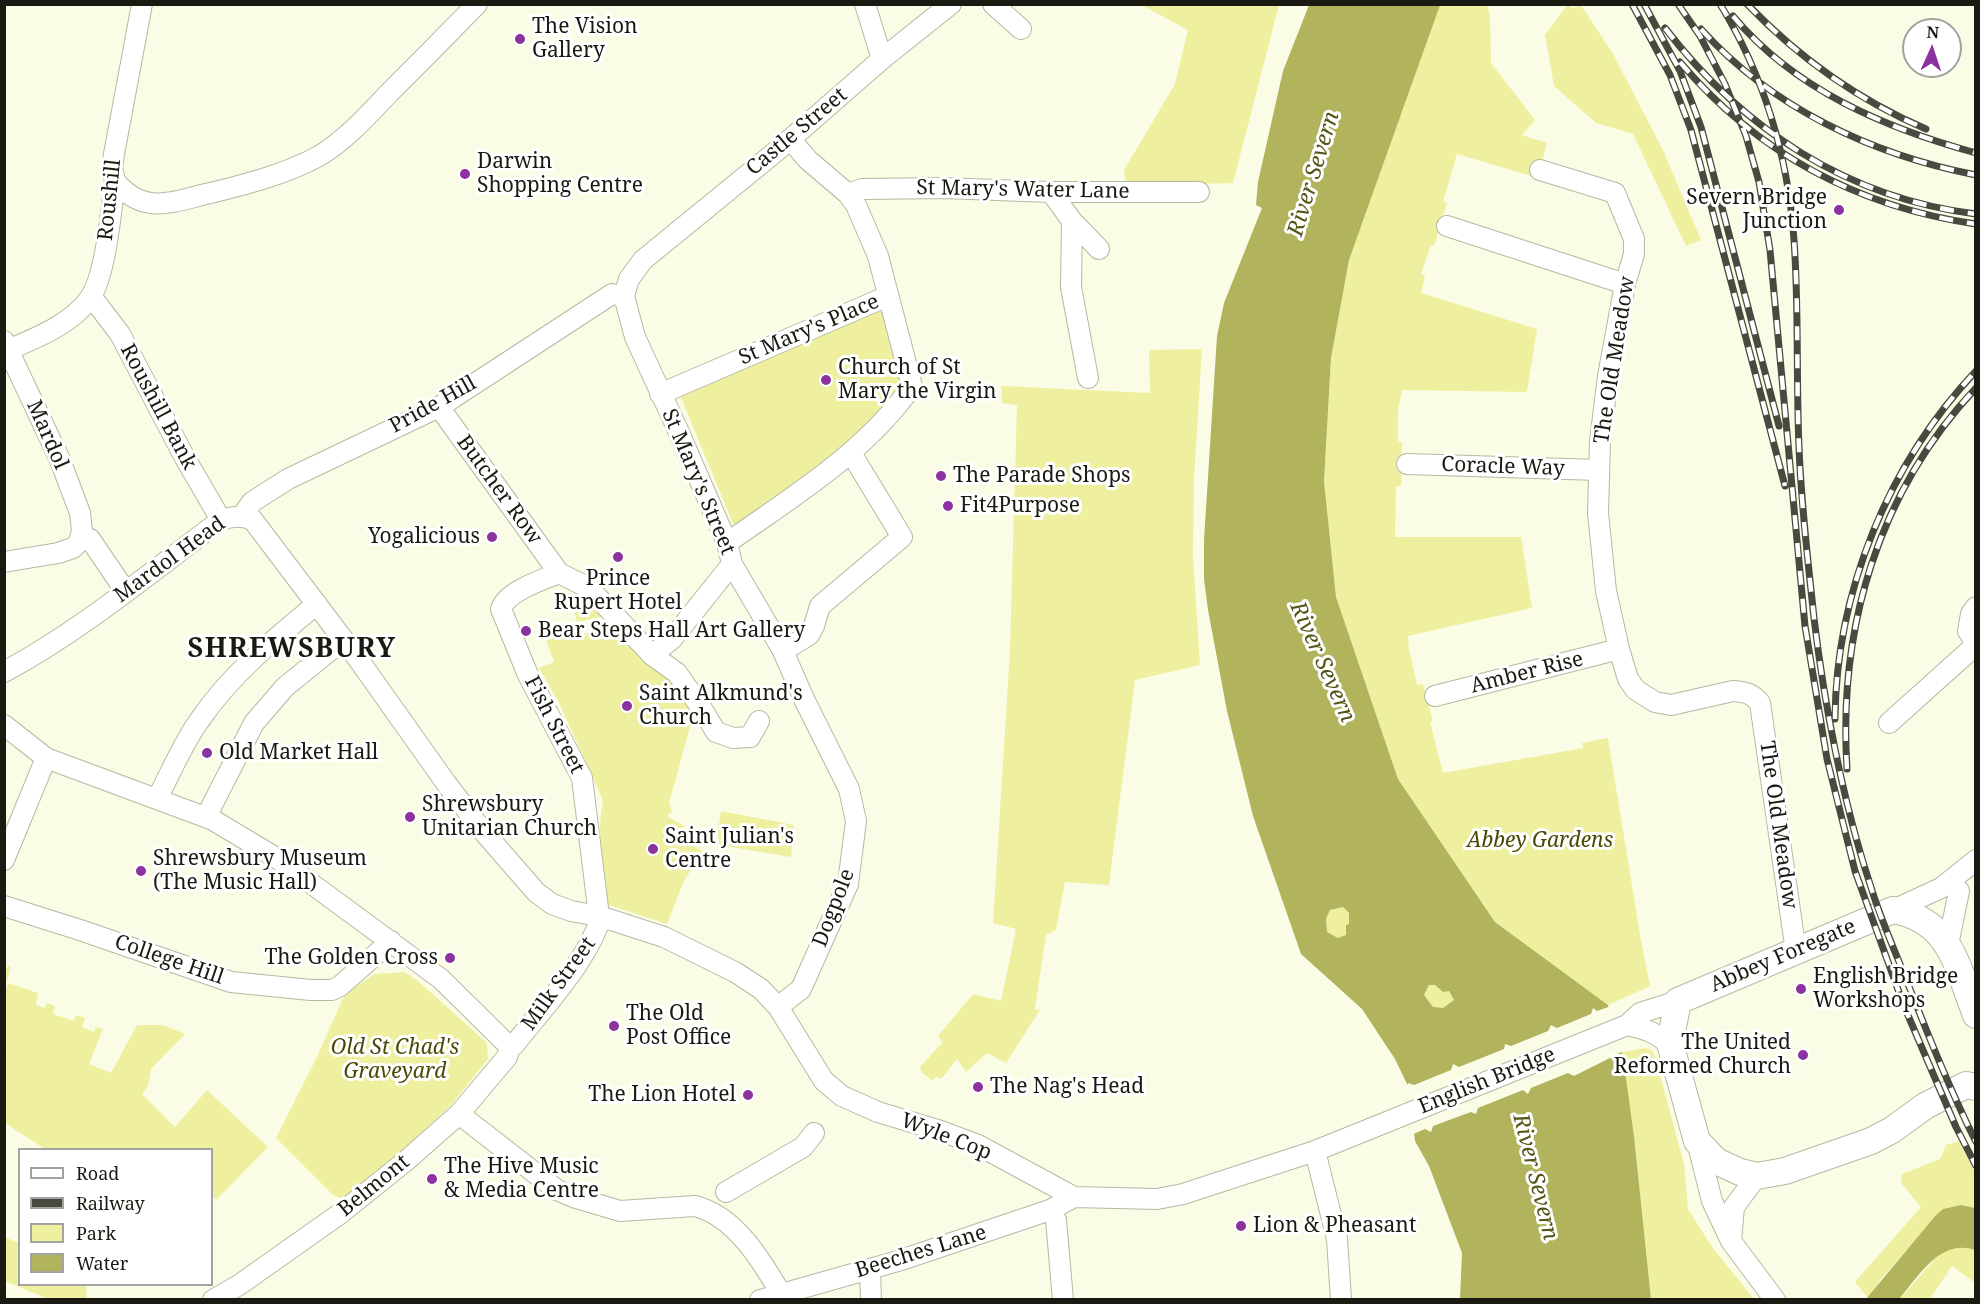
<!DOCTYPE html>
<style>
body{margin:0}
#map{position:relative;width:1980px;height:1304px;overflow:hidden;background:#fbfce6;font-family:"Noto Serif",serif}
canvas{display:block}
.frame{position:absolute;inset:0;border:6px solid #1a1a13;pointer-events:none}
.legend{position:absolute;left:18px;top:1148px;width:195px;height:138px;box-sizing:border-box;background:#fff;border:2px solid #a3a3a1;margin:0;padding:8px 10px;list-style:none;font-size:18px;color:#1a1a13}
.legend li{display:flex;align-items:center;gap:12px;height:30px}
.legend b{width:30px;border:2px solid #a3a3a1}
.north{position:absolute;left:1902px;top:18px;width:60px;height:60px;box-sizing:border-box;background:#fff;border:2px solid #a3a3a1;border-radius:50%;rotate:3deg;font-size:16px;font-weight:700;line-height:24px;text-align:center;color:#1a1a13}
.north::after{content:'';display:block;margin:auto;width:21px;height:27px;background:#8a329e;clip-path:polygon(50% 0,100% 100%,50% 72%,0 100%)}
</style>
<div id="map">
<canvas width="1980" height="1304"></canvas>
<div class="frame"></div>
<ul class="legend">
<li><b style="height:8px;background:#fff"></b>Road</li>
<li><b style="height:8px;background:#49493f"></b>Railway</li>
<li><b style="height:16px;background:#eef09f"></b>Park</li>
<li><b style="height:16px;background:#b1b35d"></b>Water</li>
</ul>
<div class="north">N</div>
</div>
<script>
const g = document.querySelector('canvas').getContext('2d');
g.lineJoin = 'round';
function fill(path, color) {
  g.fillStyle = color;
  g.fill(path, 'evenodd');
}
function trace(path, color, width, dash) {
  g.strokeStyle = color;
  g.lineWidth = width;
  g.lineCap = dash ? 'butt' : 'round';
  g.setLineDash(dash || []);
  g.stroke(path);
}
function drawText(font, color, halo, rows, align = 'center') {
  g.font = font + ' "Noto Serif",serif';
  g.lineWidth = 6;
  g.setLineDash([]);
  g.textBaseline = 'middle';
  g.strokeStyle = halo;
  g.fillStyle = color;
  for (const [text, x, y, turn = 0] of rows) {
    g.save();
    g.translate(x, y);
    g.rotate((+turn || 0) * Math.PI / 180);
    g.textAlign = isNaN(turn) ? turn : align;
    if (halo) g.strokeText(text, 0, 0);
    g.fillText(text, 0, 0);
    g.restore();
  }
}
fill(new Path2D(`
 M1440,4L1487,5L1490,15L1491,63L1535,120L1522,135L1547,143L1538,178L1457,154L1443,202L1447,203L1434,246L1431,245L1421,274L1425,276L1421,293L1537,329L1527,392L1402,390L1398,410V441L1402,442L1401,486H1396L1395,537H1521L1532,608L1408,636L1409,650L1417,685L1423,684L1433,721L1430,722L1443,773L1583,748L1582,743L1608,738L1640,935L1650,986L1608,1005L1495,922L1398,779L1336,597L1324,481L1331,358L1349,260Z
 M1142,5H1279L1233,183L1126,186L1124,170L1175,84L1188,30Z
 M1567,5L1573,8L1581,5L1613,54L1663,150L1701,240L1686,246L1633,134L1596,123L1554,86L1545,35Z
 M892,311L908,385L849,450L734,526L680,395L865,313Z
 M1202,349L1194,480L1193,554L1200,665L1135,680L1109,885L1065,882L1056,930L1046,935L1035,1009L1040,1010L1006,1063L987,1053L966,1072L957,1059L941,1079L936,1077L933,1081L921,1072L920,1067L943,1042L938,1036L973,994L1001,1001L1016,929L993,923L1010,649L1017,405L1002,403L1001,386L1150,393L1149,350Z
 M577,590L600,607L601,617L577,622L573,608Z
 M612,629L647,664L672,678L695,709L669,803L672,811L667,816L684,826L678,837L702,851L683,883L667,924L606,904C602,869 596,835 603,800L560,705L539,668L554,662L546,640Z
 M721,811L794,825L791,857L719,845L718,831Z
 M1343,907L1349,913V925L1346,935L1338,938L1327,932L1326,919L1330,910Z
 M8,966L11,967L5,986L7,987L8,983L38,993L36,1005L45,1008L47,1003L55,1006L53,1014L74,1021L76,1015L85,1018L82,1027L94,1032L96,1027L103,1029L89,1064L111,1073L137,1025H163L185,1034L151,1069L148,1086L142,1094L175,1127L207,1090L268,1147L217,1199L212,1197V1150L45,1149L5,1123L4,1061L7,1055L4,1053V972Z
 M404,972L417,980L487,1043L488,1059L451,1105L390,1163L344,1200L333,1195L276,1138L316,1059L345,994L375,974Z
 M1429,985H1435L1443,992L1449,991L1454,1000L1443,1008H1433L1424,995Z
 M1646,1048L1652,1050L1655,1056L1684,1164L1688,1209L1712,1247L1754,1299H1651L1634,1136L1621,1052Z
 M1959,1141L1975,1172V1208L1961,1205L1943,1209L1881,1279L1868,1298L1855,1282L1921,1207L1901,1183L1902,1174L1940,1159L1946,1145Z
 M4,1237L19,1243L20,1284L86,1285L87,1299H48L5,1281Z
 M1963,1246L1975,1250V1283L1952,1266L1930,1299L1899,1300L1941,1252Z`), '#eef09f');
fill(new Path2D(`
 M1309,5H1440L1349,260L1331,358L1324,481L1336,597L1398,779L1495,922L1608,1005L1623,1057L1634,1136L1651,1299H1460L1462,1253L1429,1166L1415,1141L1408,1086L1395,1059L1362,1009L1301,954L1253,816L1227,711L1208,610L1204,579V540L1217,336L1224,303L1262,208L1256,205L1258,182L1283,71ZM1343,907L1349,913V924L1346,925V935L1338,938L1327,932L1326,919L1330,910ZM1429,985H1435L1443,992L1449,991L1454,1000L1443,1008L1433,1007L1424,995Z
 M1961,1205L1975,1208V1250C1940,1238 1919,1276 1899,1299H1866L1936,1215L1943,1209Z`), '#b1b35d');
fill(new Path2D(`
 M1611,1006L1624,1051L1617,1054L1616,1059L1610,1058L1574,1076L1568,1073L1531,1088L1528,1094L1523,1090L1478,1108L1476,1114L1471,1112L1433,1126L1431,1132L1425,1129L1411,1135L1406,1089L1408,1083L1414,1085L1451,1070L1453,1064L1459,1067L1504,1049L1505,1044L1511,1046L1548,1031L1551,1025L1557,1028L1591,1014L1593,1008L1597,1011Z`), '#fbfce6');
const minor = new Path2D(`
 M865,4L882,59
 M993,4L1021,29
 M1540,170L1615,193L1634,239V254L1625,284L1608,376L1600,441L1598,513L1606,591L1619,649L1628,679L1636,690L1655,702L1671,705L1733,691C1745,692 1752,693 1760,703L1794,938L1798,949
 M115,181C141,213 167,204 202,195C239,186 285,175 319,156C346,140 368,115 390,92C419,63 448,34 477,4
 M1051,192L1072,221L1099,249
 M848,194L862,189L943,188L1051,192H1199
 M1072,221L1071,287L1088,378
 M1447,226L1625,284
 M91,296L120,334L185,458L221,520
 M4,341L60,460L80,513L82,531L79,542L73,548L58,553L4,562
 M8,350C36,338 72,324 90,298C106,274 111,211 115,181L112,168L114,154L142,4
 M660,394L888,296
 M439,407L559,573L589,588L652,655L677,673L702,709L716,732L733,738L750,737L759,721
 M1407,464L1599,470
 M242,516L252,502L288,479L439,407L612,294L624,296
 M90,539L126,592
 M727,543C792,497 865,453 912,386L878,256L856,205L848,194L808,160L790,139
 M559,573C542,580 507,591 501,609L528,675L582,778L599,916
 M1976,607L1971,614L1968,631L1976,644
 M783,651L809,635L814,626L820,606L902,537L851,453
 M652,655L672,639L732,564
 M4,672C82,630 151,572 221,520C233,516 240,516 252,519L358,659L446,783L482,830L536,892L552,904L571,911L599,916L664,937L735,972L761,989L778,1007L824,1081L842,1096L878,1112L941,1131L978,1145L1074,1197L1157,1199L1183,1194L1315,1151L1627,1025L1640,1013L1678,1001
 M1435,696L1619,649
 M1889,723L1976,645
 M4,725L46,758L213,820L278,859L441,979L510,1047
 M157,799C170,774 182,745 199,721C230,675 274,639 317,604
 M206,817L254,723L285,687L343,640
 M4,860L46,758
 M4,906L80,930L231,982L311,990H332L340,986L391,941
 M1893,910L1941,888L1976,860
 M1948,945L1959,891
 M778,1007L801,989L848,884L856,821L849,789L804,699L783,651L732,564L727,543L677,428L635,337L624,296L629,279L643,260L779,149L882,59L951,4
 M1627,1025C1645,1029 1659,1033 1671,1047
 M510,1047L514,1045C543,1008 587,962 601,917
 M459,1114L557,1190L576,1198L620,1211L695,1206C735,1216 762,1261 781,1294
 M1697,1141L1712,1201L1731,1241L1775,1300
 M1315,1151L1337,1239L1341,1300
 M726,1192L803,1147L814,1133
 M1056,1220L1063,1300
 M1731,1241L1734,1207L1757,1176
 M870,1269L871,1300
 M213,1300L239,1285L341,1213L407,1160L459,1114L507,1057L510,1047
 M760,1300L898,1261L1050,1210L1074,1197`);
const major = new Path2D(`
 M1976,1015C1957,967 1951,920 1893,910L1678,1001L1673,1027L1671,1047L1697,1141L1716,1161L1740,1172L1757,1176L1785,1171L1871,1141L1892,1130L1925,1106L1966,1085L1976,1087`);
trace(minor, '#b7b8a3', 22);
trace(major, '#b7b8a3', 28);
trace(minor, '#fff', 20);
trace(major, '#fff', 26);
const rail = new Path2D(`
 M1632,4L1670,75L1691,130L1785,486
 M1644,4L1680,71L1701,127L1779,426
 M1678,4L1700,36L1725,84L1746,136L1759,182L1770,250L1805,626L1827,759L1855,871L1904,1006L1956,1127L1976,1166
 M1720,4C1764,76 1788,156 1794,240C1799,308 1796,378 1799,447C1801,504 1808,561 1814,618C1824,703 1843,802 1870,884C1880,918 1895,951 1908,984C1929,1037 1950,1090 1976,1142
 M1747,4C1799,58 1858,100 1926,129
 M1733,16C1795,90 1885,128 1976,153
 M1665,28C1743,129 1847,198 1976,214
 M1701,29C1772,108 1873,155 1976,175
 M1680,62C1757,153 1858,207 1976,224
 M1835,719C1836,592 1888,464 1976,371
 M1847,769C1838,628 1878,492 1976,388`);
trace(rail, '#49493f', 7);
trace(rail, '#fff', 4.5, [14]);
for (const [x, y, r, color] of [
 [520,39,6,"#8a329e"],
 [465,174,6,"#8a329e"],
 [1839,210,6,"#8a329e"],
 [826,380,6,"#8a329e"],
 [941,476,6,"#8a329e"],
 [948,506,6,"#8a329e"],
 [492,537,6,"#8a329e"],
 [618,557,6,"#8a329e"],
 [526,631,6,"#8a329e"],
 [627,706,6,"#8a329e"],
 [207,753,6,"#8a329e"],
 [410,817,6,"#8a329e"],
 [653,849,6,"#8a329e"],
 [141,871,6,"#8a329e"],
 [450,958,6,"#8a329e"],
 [1801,989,6,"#8a329e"],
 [614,1026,6,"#8a329e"],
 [1803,1055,6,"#8a329e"],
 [978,1087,6,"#8a329e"],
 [748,1095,6,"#8a329e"],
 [432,1179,6,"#8a329e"],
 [1241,1226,6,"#8a329e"]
]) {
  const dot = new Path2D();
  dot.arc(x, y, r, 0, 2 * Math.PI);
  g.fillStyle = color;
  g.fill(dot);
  trace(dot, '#fff', 2);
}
drawText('21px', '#1a1a13', '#fff', [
 ["The Vision",532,27],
 ["Gallery",532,51],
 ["Darwin",477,162],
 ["Shopping Centre",477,186],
 ["Severn Bridge",1827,198,"right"],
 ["Junction",1827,222,"right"],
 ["Church of St",838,368],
 ["Mary the Virgin",838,392],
 ["The Parade Shops",953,476],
 ["Fit4Purpose",960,506],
 ["Yogalicious",480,537,"right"],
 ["Prince",618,579,"center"],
 ["Rupert Hotel",618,603,"center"],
 ["Bear Steps Hall Art Gallery",538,631],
 ["Saint Alkmund's",639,694],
 ["Church",639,718],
 ["Old Market Hall",219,753],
 ["Shrewsbury",422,805],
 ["Unitarian Church",422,829],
 ["Saint Julian's",665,837],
 ["Centre",665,861],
 ["Shrewsbury Museum",153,859],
 ["(The Music Hall)",153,883],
 ["The Golden Cross",438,958,"right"],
 ["English Bridge",1813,977],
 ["Workshops",1813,1001],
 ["The Old",626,1014],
 ["Post Office",626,1038],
 ["The United",1791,1043,"right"],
 ["Reformed Church",1791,1067,"right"],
 ["The Nag's Head",990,1087],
 ["The Lion Hotel",736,1095,"right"],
 ["The Hive Music",444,1167],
 ["& Media Centre",444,1191],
 ["Lion & Pheasant",1253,1226]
], 'left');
drawText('21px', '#1a1a13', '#fff', [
 ["Castle Street",797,132,-40],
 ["St Mary's Water Lane",1023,190,1],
 ["Roushill",110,200,-84],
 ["St Mary's Place",809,330,-23],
 ["The Old Meadow",1615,360,-81],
 ["Pride Hill",433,405,-29],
 ["Roushill Bank",158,407,62],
 ["Mardol",47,435,66],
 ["Coracle Way",1503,467,2],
 ["St Mary's Street",698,482,67],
 ["Butcher Row",499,490,54],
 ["Mardol Head",170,560,-36],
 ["Amber Rise",1527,673,-14],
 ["Fish Street",554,725,63],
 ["The Old Meadow",1778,825,82],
 ["Dogpole",834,908,-69],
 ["Abbey Foregate",1783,956,-23],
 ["College Hill",169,960,19],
 ["Milk Street",559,984,-54],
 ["English Bridge",1487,1081,-22],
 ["Wyle Cop",946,1137,21],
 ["Belmont",374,1186,-39],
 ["Beeches Lane",921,1252,-17]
]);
drawText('italic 21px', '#4a4a04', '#fff', [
 ["Abbey Gardens",1540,841],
 ["Old St Chad's",395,1048],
 ["Graveyard",395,1072]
]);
drawText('italic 22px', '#545414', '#fff', [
 ["River Severn",1314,174,-73],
 ["River Severn",1322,662,66],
 ["River Severn",1535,1177,76]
]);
g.letterSpacing = '1.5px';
drawText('bold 27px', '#1a1a13', '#fff', [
 ["SHREWSBURY",292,649]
]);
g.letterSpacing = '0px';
</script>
